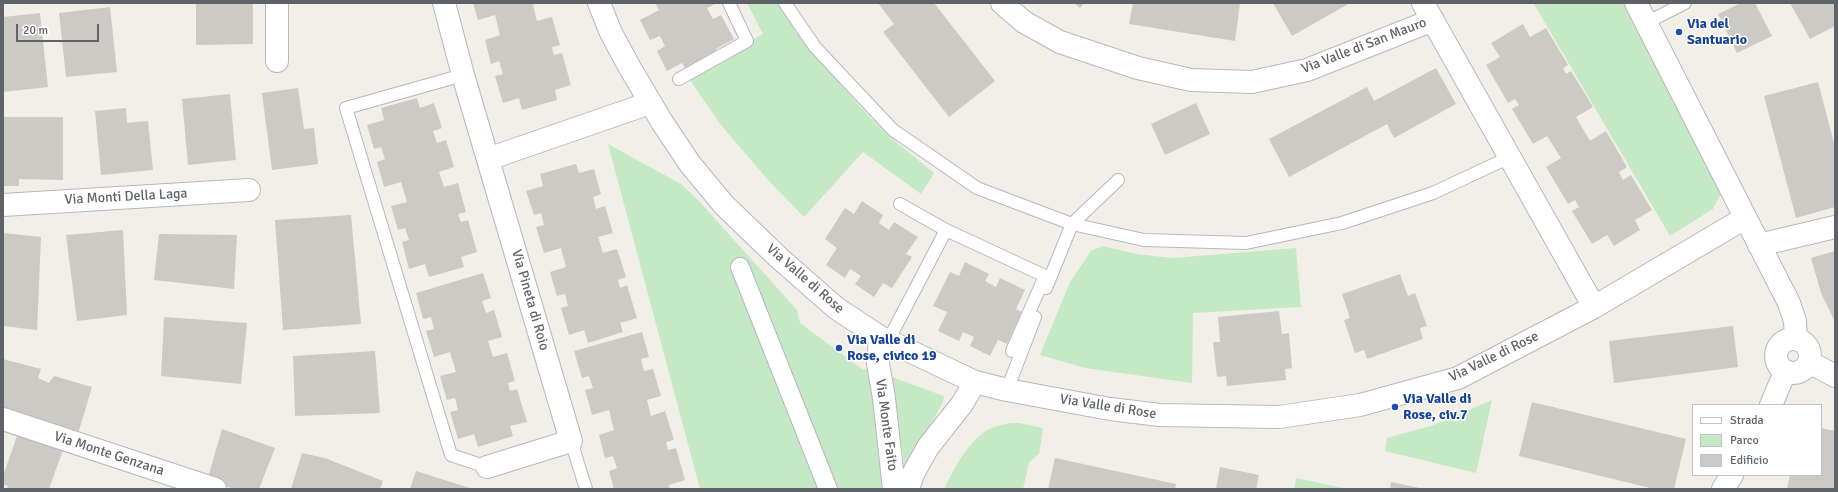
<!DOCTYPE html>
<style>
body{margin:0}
#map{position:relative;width:1838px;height:492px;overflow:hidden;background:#f1efe8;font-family:Signika,sans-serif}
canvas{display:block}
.frame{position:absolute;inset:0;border:4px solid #5f6368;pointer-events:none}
.legend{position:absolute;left:1692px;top:404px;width:130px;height:72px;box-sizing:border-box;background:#fff;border:1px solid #bfc1c3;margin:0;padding:5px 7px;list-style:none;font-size:12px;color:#5f6368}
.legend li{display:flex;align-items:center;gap:8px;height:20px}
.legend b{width:20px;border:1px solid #bfc1c3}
.scale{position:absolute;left:16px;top:24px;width:83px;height:18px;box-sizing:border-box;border:2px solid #5f6368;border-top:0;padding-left:5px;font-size:12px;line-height:14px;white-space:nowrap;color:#5f6368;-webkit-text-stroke:3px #fff;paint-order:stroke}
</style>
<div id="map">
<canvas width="1838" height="492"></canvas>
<div class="frame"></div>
<ul class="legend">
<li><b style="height:5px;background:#fff"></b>Strada</li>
<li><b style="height:11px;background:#c5e8c5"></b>Parco</li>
<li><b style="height:11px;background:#cccac5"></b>Edificio</li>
</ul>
<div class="scale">20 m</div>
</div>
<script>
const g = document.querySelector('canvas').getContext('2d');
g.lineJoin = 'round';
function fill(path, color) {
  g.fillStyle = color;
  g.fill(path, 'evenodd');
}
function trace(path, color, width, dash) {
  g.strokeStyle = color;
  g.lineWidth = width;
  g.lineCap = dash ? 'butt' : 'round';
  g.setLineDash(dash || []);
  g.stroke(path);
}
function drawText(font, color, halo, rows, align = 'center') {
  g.font = font + ' Signika,sans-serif';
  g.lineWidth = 3;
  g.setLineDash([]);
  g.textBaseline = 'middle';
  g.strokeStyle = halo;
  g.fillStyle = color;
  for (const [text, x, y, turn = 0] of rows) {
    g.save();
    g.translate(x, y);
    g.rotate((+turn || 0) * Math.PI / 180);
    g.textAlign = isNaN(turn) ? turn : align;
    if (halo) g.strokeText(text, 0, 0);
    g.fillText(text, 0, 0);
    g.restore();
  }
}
fill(new Path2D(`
 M747,3H778C811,49 846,95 887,134C902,148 919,160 934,173L921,194L863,152L804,217L769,181L721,125L687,76L763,34Z
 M1623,3L1722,191L1713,209L1670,236L1534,4Z
 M608,144L681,184L699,201L797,310L800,323L862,369H870L887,489H700Z
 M1103,246L1136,254L1172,258L1296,248L1301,307L1193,313L1192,383L1085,368L1040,355L1070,282L1091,251Z
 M892,377L944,396L943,402L905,471Z
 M1492,400L1476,473L1385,451L1387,438L1434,425Z
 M1009,423H1019L1043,428L1039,454L1029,462L1023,489H944C955,467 968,440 991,428C996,426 1003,425 1009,423Z
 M1296,478L1348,489H1294Z`), '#c5e8c5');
fill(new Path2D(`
 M196,3H253V44L196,45Z
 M473,3H538L533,5L537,21L552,17L560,45L552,47L554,55L562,53L571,85L555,90L557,100L522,110L519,98L503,103L495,76L503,74L499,61L491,64L485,40L500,35L495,15L478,20Z
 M655,3H717L707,8L713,19L721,15L734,39L716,49L719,55L687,72L682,63L667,71L657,51L665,46L660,36L650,40L640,20L659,10Z
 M878,3H934L995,81L949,117L883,32L894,24Z
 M1074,3H1084L1080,8Z
 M1133,3H1240L1235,41L1129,24Z
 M1273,3H1350L1292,36Z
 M1741,3H1755L1772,36L1737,53L1718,14Z
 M1790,3H1835V26L1810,39Z
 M110,7L117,72L66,77L59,13Z
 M40,13L48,87L3,92V17Z
 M1523,24L1530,37L1546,28L1568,65L1563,68L1566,74L1571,71L1593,107L1576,117L1590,141L1606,131L1627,167L1619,172L1623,180L1631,175L1652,210L1635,220L1640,230L1614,246L1607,235L1592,244L1572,211L1579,207L1575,200L1568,204L1546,167L1561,158L1547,136L1533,144L1512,109L1519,105L1515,99L1508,103L1486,65L1500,57L1491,43Z
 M1436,68L1456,104L1394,138L1387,124L1289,177L1269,139L1367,87L1374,101Z
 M1818,82L1835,147V207L1796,218L1764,96Z
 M298,88L304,129L314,128L318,164L272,170L262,93Z
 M230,94L236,160L188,165L182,99Z
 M417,98L420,108L434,103L442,128L433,131L437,143L446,140L454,167L439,172L444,187L458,183L466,212L458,214L461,222L468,220L477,252L461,257L464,267L429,277L425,264L409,269L402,242L409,240L405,228L398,230L391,206L407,202L401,182L384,187L377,162L385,159L381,147L374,149L367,125L384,120L381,108Z
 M1196,103L1210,134L1165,155L1151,124Z
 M126,108L127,123L148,121L153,170L101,175L95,111Z
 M3,117H63V180L19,179V186H3Z
 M576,164L579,173L594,169L601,194L593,197L596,209L605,206L613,233L598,237L603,253L617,249L626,277L618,280L620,288L627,285L637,318L620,323L623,332L588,343L584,330L569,335L561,308L568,306L565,294L557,296L550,272L566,267L561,248L544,253L536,227L544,225L541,213L534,215L526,191L543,186L540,174Z
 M862,201L883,215L879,223L889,230L894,222L918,237L906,254L912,257L892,288L883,283L874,297L855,284L861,276L850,269L845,278L826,265L837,248L825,239L845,208L854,214Z
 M351,215L361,324L283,330L275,220Z
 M123,230L127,315L77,321L66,235Z
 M3,233L41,237L37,330L3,326Z
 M159,234L237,235L234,289L154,280Z
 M1835,251V322L1821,293L1811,258Z
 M965,262L989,274L985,281L996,287L1000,278L1025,290L1016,309L1022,312L1007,344L998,340L990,356L970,346L974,337L963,332L959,341L938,331L947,312L933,306L950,272L959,276Z
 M483,273L491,298L482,301L486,313L494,310L502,337L488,341L493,357L507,353L515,381L508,383L510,391L517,389L527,422L510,426L513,436L478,447L474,434L458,439L450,412L458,410L455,398L447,400L440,376L456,372L450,352L434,357L426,331L434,329L431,317L423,319L416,293Z
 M1400,274L1408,296L1415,293L1427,326L1420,328L1423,339L1367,359L1364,350L1355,353L1344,320L1350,318L1342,294Z
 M1279,311L1282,334L1289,333L1292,368L1285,369L1286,380L1227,386L1226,376L1217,377L1213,342H1220L1218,317Z
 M164,317L247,323L241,384L161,376Z
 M1733,326L1738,367L1614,383L1609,341Z
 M642,332L649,357L641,359L644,371L653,369L661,396L647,400L651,416L665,411L674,440L666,442L668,450L676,448L685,480L669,485L670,489H614L609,471L617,468L613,456L605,458L599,435L614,430L609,410L592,415L585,390L593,388L589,376L582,378L574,351Z
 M375,351L380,413L295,416L293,356Z
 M3,359L41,369L38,378L49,383L54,376L92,387L77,437L3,412Z
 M1532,402L1686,439L1674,489H1654L1519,456Z
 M1821,428L1835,431V489H1787L1790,475H1821Z
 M222,429L275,448L259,489H235L207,481Z
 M19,430L64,447L49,489H7L8,486L3,484V476Z
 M302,453L325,458L383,481L380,489H291Z
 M1055,458L1176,484L1175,489H1048Z
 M1220,467L1259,475L1256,489H1216Z
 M416,471L473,489H410Z
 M1391,482L1420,488V489H1390Z`), '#cccac5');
const service = new Path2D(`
 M785,3L815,47L893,130L977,188L1072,224L1144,240L1246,243L1342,223L1433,193L1510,157
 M1646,23L1685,3
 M463,75L346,108L451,455L487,467
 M679,79L747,41L729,3
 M900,204L946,230L1045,276L1012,351
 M1046,288L1072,224L1118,180
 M888,341L946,230
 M1007,390L1035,317
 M571,441L586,489`);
const pedestrian = new Path2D(`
 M740,267L828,489`);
const minor = new Path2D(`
 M277,3V61
 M444,3L463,75L571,441L487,467
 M599,3L611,33L630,68L662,122L690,164L724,205L778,257L836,308L880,337L975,382L1007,390L1110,409L1160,415L1279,417L1360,405L1458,378L1594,307L1745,218
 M1002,3L1024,22L1060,42L1138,68L1191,80L1252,82L1307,70L1433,20
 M1423,3L1594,307
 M488,159L650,103
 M3,205L249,190
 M1759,245L1835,227
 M880,337L878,364L884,398L894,489
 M1771,405L1785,372
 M3,419L215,489
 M908,489L913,474L928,447L962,404L975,382
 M1723,489L1732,475`);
const tertiary = new Path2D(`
 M1636,3L1789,303L1795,321L1796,339
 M1776 356a17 17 0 1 1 34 0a17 17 0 1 1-34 0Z
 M1809,362L1835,376`);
trace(service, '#b5b8bc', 14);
trace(pedestrian, '#b5b8bc', 20);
trace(minor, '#b5b8bc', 24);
trace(tertiary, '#b5b8bc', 24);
trace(service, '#fff', 12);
trace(pedestrian, '#fff', 18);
trace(minor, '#fff', 22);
trace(tertiary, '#fff', 22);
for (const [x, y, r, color] of [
 [1679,32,4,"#1a4fb4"],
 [839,348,4,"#1a4fb4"],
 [1395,407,4,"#1a4fb4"]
]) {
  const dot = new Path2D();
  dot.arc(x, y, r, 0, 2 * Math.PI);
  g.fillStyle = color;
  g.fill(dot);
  trace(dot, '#fff', 1.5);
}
drawText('bold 14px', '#164399', '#fff', [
 ["Via del",1687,24],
 ["Santuario",1687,40],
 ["Via Valle di",847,340],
 ["Rose, civico 19",847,356],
 ["Via Valle di",1403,399],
 ["Rose, civ.7",1403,415]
], 'left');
drawText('14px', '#5f6368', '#fff', [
 ["Via Valle di San Mauro",1364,46,-21],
 ["Via Monti Della Laga",126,197,-3],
 ["Via Valle di Rose",805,279,41],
 ["Via Pineta di Roio",530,300,74],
 ["Via Valle di Rose",1494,357,-26],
 ["Via Valle di Rose",1108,407,9],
 ["Via Monte Faito",886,425,82],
 ["Via Monte Genzana",109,454,18]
]);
</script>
